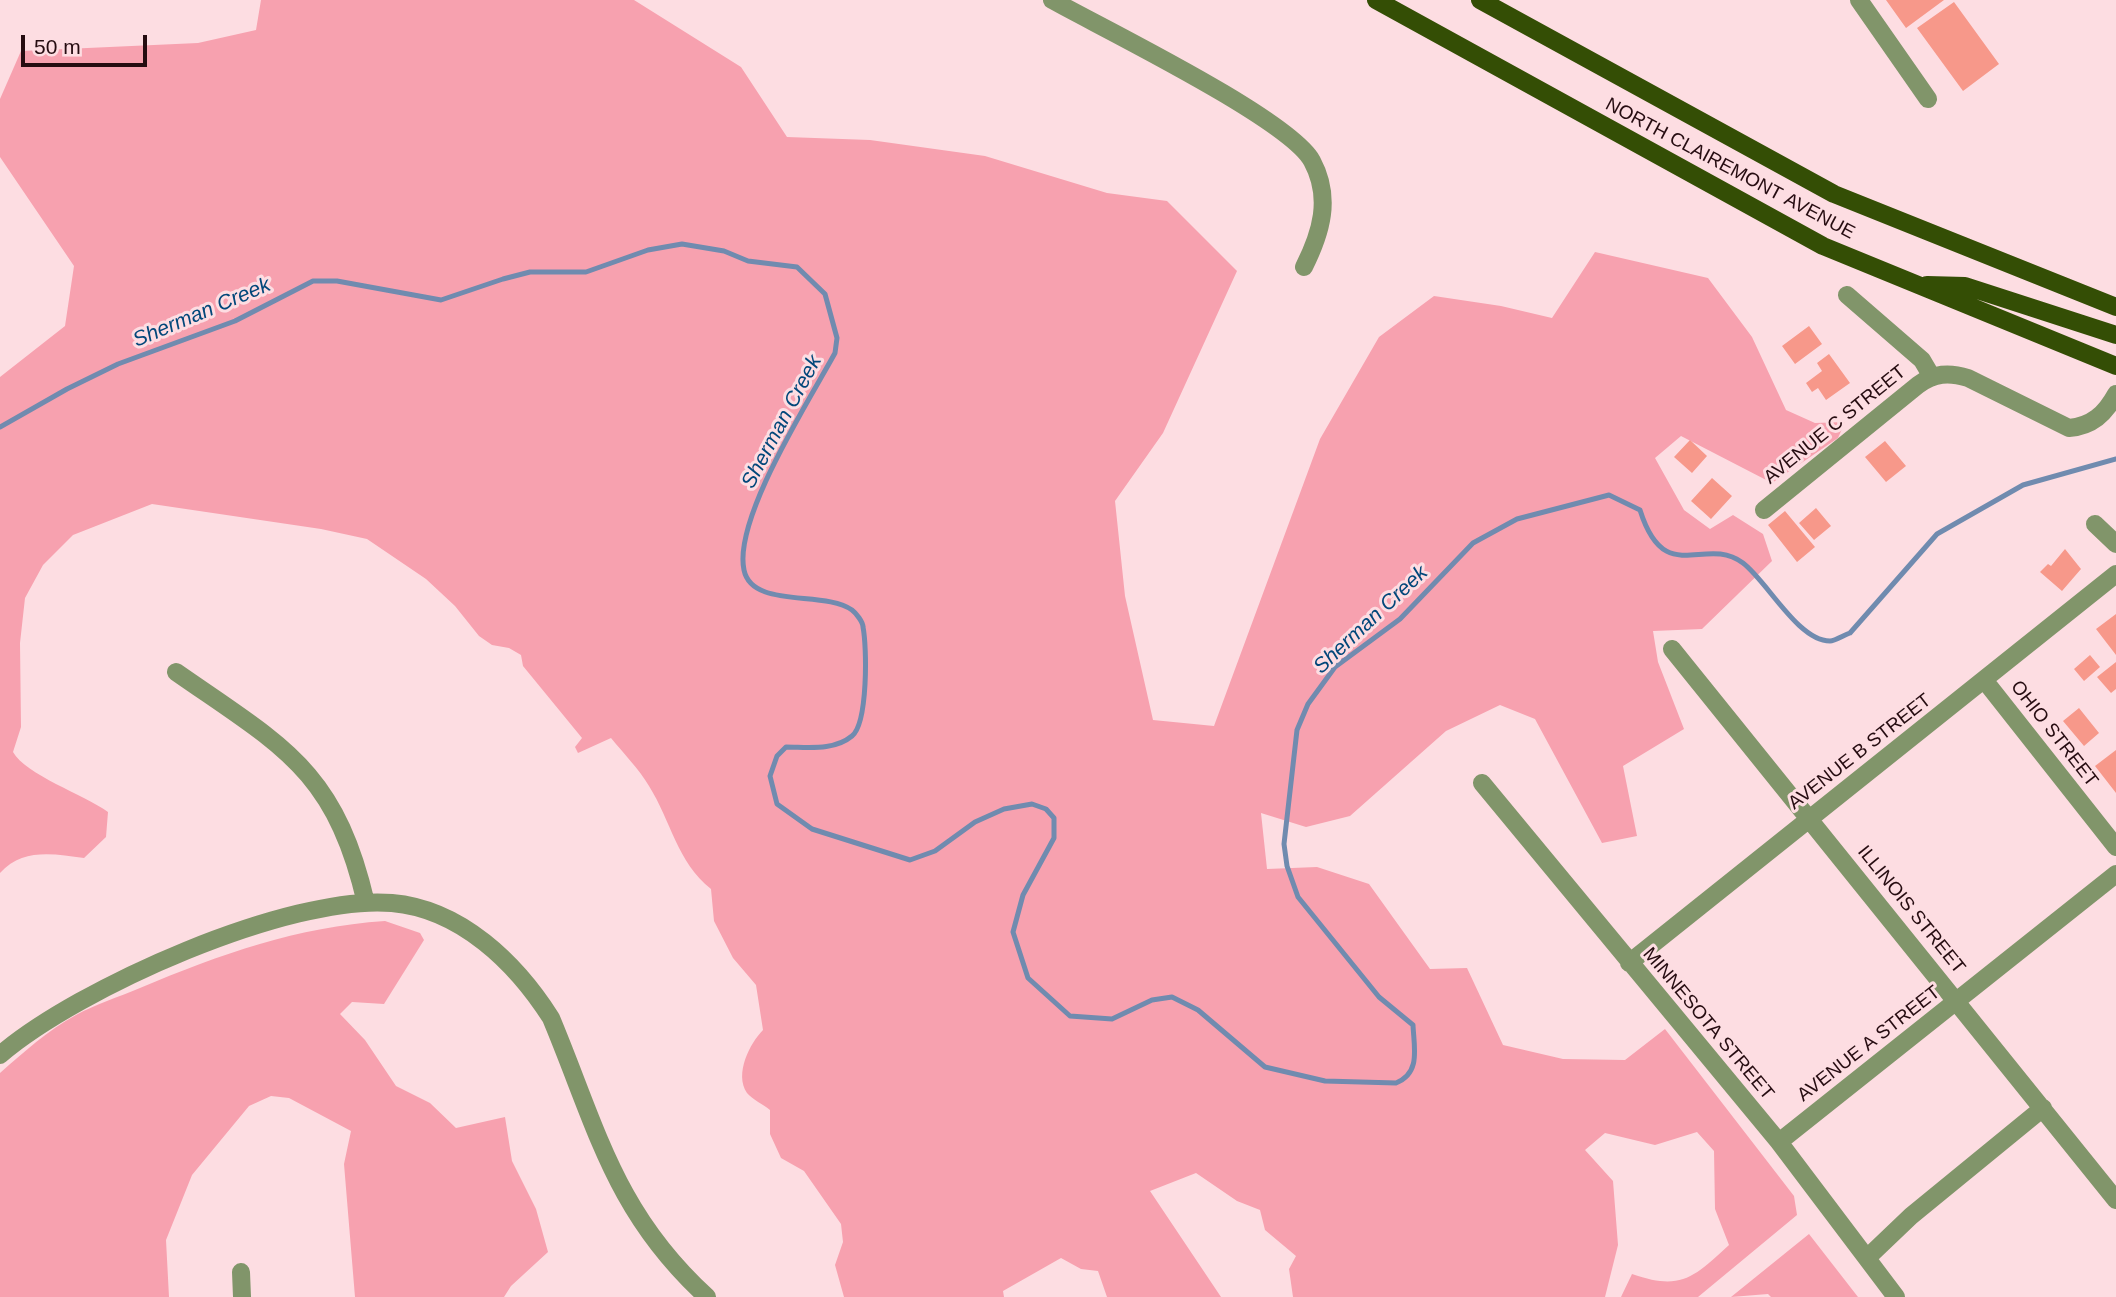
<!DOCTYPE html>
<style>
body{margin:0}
#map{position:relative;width:2116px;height:1297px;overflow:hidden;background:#fddde2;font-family:Helvetica,sans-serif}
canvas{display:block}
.scale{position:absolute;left:21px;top:35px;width:126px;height:32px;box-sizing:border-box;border:4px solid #260c11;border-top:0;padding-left:9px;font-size:21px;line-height:24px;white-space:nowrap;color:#260c11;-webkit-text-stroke:5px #fddde2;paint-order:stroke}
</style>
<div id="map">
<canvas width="2116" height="1297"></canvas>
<div class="scale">50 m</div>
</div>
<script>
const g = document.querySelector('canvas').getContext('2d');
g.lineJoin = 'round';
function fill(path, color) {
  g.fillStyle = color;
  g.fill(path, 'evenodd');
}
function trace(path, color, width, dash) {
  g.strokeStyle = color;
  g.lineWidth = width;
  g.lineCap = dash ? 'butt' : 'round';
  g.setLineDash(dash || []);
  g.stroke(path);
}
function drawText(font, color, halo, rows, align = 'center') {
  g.font = font + ' Helvetica,sans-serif';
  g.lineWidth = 6;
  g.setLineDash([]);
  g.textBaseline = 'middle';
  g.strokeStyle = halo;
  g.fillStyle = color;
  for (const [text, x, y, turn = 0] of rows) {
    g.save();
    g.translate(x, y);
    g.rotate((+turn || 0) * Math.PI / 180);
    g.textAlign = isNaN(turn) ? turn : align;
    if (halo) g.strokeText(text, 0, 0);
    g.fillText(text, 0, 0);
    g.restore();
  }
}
fill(new Path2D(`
 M261,0H634L741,67L787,137L870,140L985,156L1107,193L1167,201L1237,271L1163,433L1115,501L1125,596L1153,720L1214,726L1320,439L1379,337L1434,296L1501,306L1552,318L1595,252L1708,278L1752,337L1786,410L1815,423L1845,422L1838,438L1772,483L1681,436L1655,458L1684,510L1710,529L1733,515L1763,534L1772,561L1702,629L1653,631L1658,662L1684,729L1623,766L1637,836L1602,843L1535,719L1500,705L1446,731L1350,816L1306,827L1261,813L1267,869L1317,867L1369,884L1430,969L1467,968L1503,1045L1563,1059L1625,1060L1665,1029L1794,1196L1797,1215L1698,1297H1621L1632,1274C1681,1291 1693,1278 1729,1245L1715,1209L1714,1151L1697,1132L1655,1145L1605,1133L1585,1150L1613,1181L1618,1245L1605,1297H1293L1289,1269L1296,1256L1265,1230L1260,1210L1237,1201L1196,1173L1150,1191L1221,1297H1107L1098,1271L1081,1269L1061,1258L1003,1291L1004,1297H844L835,1265L843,1242L841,1224L804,1171L781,1158L770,1134V1110C764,1105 752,1099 747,1093C734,1074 750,1043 763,1030L756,985L733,958L714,921L711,889C677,862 671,821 649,786C639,769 624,754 611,738L578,753L575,747L582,738L523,666L521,655L509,648L492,645L479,636L455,606L426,579L367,539L321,529L152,504L73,535L43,565L25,598L20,643L21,727L13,752C26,775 83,794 108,812L106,837L84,858C53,854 23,848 0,873V377L65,326L74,266L0,157V99L21,51L198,43L256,30Z
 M385,921L420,933L424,940L384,1004L352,1002L340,1014L365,1040L396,1086L430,1103L456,1128L505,1117L512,1161L536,1209L548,1252L511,1286L504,1297H355L344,1164L351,1131L289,1098L271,1096L249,1106L192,1175L166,1240L169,1297H0V1073C24,1052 48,1030 76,1015C96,1004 119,997 140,988C221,954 297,927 385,921Z
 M1809,1234L1858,1297H1771L1768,1294L1731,1297Z`), '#f7a1af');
trace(new Path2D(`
 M0,427L67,389L118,364L235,321L313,281H337L441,300L503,279L530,272H586L648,250L682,244L724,251L748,261L797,267L825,294L837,338L835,353C810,399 733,519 744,570C752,609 824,590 852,610C856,613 863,622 863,627C867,647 868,723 852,736C834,751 808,747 786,747L777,756L770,776L777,804L812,829L910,860L935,851L975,822L1004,809L1032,804L1046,809L1054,818V838L1023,895L1013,932L1028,978L1070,1016L1112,1019L1152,1000L1172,997L1198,1010L1265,1067L1325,1081L1396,1083C1421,1073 1414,1048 1413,1025L1379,997L1298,897L1287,866L1284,844L1297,730L1308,704L1335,667L1400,619L1473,543L1517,519L1609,495L1640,510C1665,589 1704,534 1743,563C1767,581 1798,641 1830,641C1835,641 1844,635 1850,633L1937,534L2023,485L2116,459`), '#708baf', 5);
fill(new Path2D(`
 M1886,0H1944L1906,28Z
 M1954,2L1999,64L1963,91L1917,28Z
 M1809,326L1822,344L1795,364L1782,346Z
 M1829,354L1850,383L1826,400L1818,388L1812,392L1806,383L1822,371L1817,363Z
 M1690,440L1707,456L1692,473L1674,457Z
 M1885,441L1906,466L1886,482L1865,457Z
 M1712,478L1732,496L1711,519L1691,501Z
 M1816,508L1831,526L1814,540L1799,523Z
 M1785,511L1815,547L1797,562L1768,525Z
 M2065,549L2081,569L2062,591L2040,572L2048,564L2051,566Z
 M2116,614V655L2096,629Z
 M2090,655L2100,667L2084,681L2074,669Z
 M2116,662V689L2111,693L2097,677Z
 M2079,708L2099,733L2084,746L2063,721Z
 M2116,750V793L2095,766Z`), '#f7988a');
trace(new Path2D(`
 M1052,0C1104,29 1289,119 1312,161C1332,198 1321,233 1304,267
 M1859,0L1928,99
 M1847,295L1922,360L1932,377
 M1764,510L1918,385C1934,373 1949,372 1968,378L2069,428C2092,426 2105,414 2116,394
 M2095,524L2116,544
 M1672,649L2116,1200
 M176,672C282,746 335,769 366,903
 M1985,681L2116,847
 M1482,783L1779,1142L1896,1297
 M1629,963L2116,574
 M0,1055C78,988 289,894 392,903C461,909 516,963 551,1018C597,1128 614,1212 707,1297
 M1779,1142L2116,874
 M1867,1258L1911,1216L2043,1108
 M241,1272L242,1297`), '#81956a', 18);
trace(new Path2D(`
 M1376,0L1823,246L2116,366
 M1480,0L1834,194L2116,307
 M1927,285L1965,286L2116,335`), '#344e05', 18);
drawText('19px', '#260c11', '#fddde2', [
 ["NORTH CLAIREMONT AVENUE",1730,169,28],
 ["AVENUE C STREET",1835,425,-39],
 ["OHIO STREET",2054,734,52],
 ["AVENUE B STREET",1860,752,-38],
 ["ILLINOIS STREET",1911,910,51],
 ["MINNESOTA STREET",1708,1024,50],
 ["AVENUE A STREET",1869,1044,-38]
]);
drawText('italic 21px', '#02477a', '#fddde2', [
 ["Sherman Creek",202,313,-23],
 ["Sherman Creek",782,422,-62],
 ["Sherman Creek",1371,620,-43]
]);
</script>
